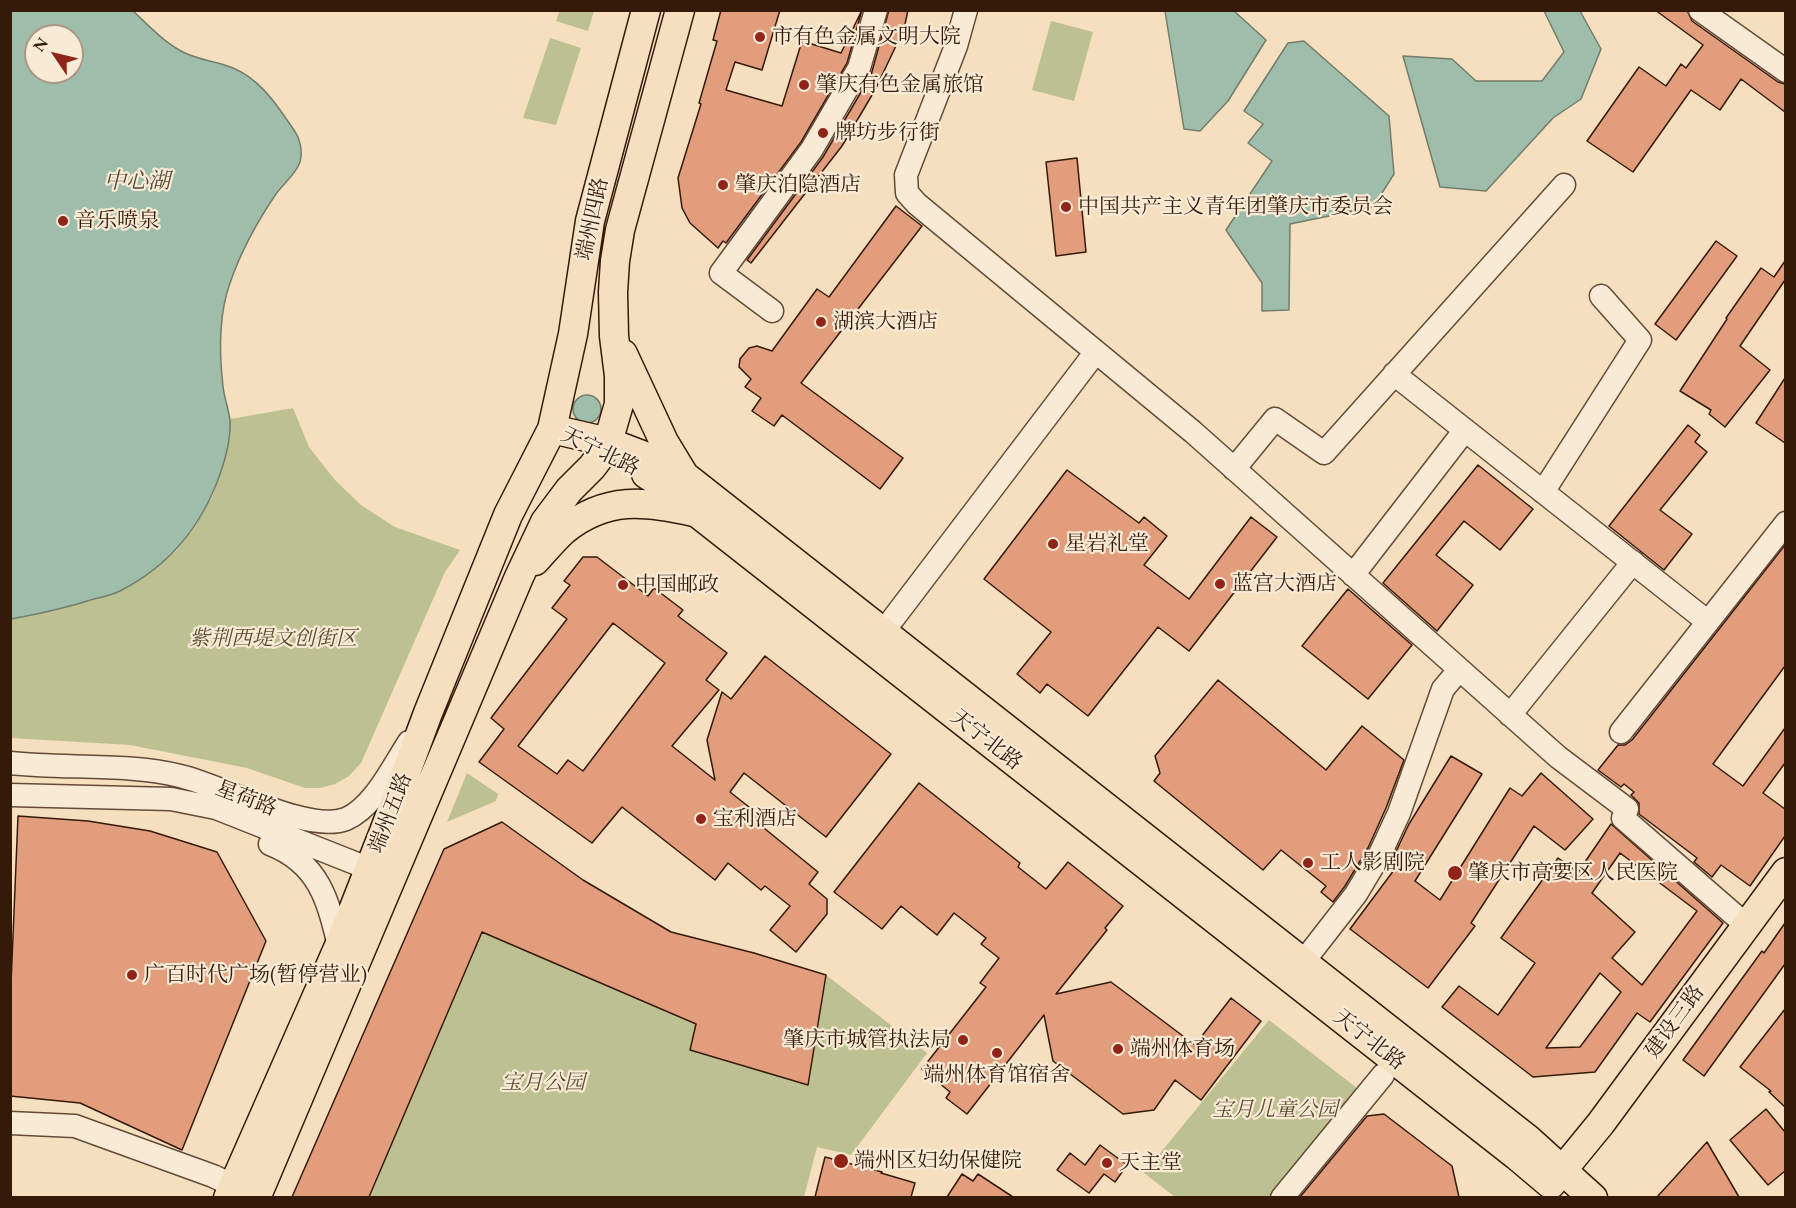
<!DOCTYPE html>
<meta charset="utf-8">
<style>
body{margin:0}
#map{position:relative;width:1796px;height:1208px;overflow:hidden;background:#f5dfbf;font-family:"EB Garamond",serif}
canvas{display:block}
.frame{position:absolute;inset:0;border:12px solid #351a0a;pointer-events:none}
.north{position:absolute;left:24px;top:24px;width:60px;height:60px;box-sizing:border-box;background:#f8ead5;border:2px solid #aa9784;border-radius:50%;rotate:305deg;font-size:16px;font-weight:700;line-height:24px;text-align:center;color:#351a0a}
.north::after{content:'';display:block;margin:auto;width:21px;height:27px;background:#8f2418;clip-path:polygon(50% 0,100% 100%,50% 72%,0 100%)}
</style>
<div id="map">
<canvas width="1796" height="1208"></canvas>
<div class="frame"></div>
<div class="north">N</div>
</div>
<script>
const g = document.querySelector('canvas').getContext('2d');
g.lineJoin = 'round';
function fill(path, color) {
  g.fillStyle = color;
  g.fill(path, 'evenodd');
}
function trace(path, color, width, dash) {
  g.strokeStyle = color;
  g.lineWidth = width;
  g.lineCap = dash ? 'butt' : 'round';
  g.setLineDash(dash || []);
  g.stroke(path);
}
function drawText(font, color, halo, rows, align = 'center') {
  g.font = font + ' "EB Garamond","Noto Serif SC",serif';
  g.lineWidth = 4.5;
  g.setLineDash([]);
  g.textBaseline = 'middle';
  g.strokeStyle = halo;
  g.fillStyle = color;
  for (const [text, x, y, turn = 0] of rows) {
    g.save();
    g.translate(x, y);
    g.rotate((+turn || 0) * Math.PI / 180);
    g.textAlign = isNaN(turn) ? turn : align;
    if (halo) g.strokeText(text, 0, 0);
    g.fillText(text, 0, 0);
    g.restore();
  }
}
fill(new Path2D(`
 M560,10L594,11L588,31L556,21Z
 M1051,21L1093,32L1074,101L1032,90Z
 M550,38L581,48L556,125L523,118Z
 M293,408L309,447L335,480L361,505L395,527L460,550L445,572L361,763L349,776L335,784L320,788H305L247,768L130,745L11,738L10,619L55,611L152,572L177,550L195,527L213,495L230,438V419Z
 M467,773L498,794L496,801L447,822Z
 M482,932L696,1025L690,1050L808,1085L826,975L927,1053L851,1155L817,1147L804,1197L369,1198Z
 M1269,1020L1366,1095L1282,1197H1175L1144,1173Z`), '#bdc191');
const water = new Path2D(`
 M11,10L133,11C148,25 163,41 181,51C197,60 216,61 233,68C257,78 273,99 287,120C291,126 297,133 299,140C301,146 302,155 300,162C296,174 283,184 276,194C257,222 241,251 230,283C219,314 219,352 223,386C224,398 229,409 230,421C231,440 226,457 220,474C202,526 169,566 120,591C112,595 103,597 94,599C66,608 39,614 11,619ZM36,36H72V72H36Z
 M1165,11H1234L1266,40L1228,101L1200,131L1184,129Z
 M1544,11H1580L1601,49L1581,99L1553,118L1486,191L1440,187L1403,56L1452,59L1476,81H1542L1564,52Z
 M1304,41L1389,116L1394,174L1373,207L1290,224L1289,310L1262,311V283L1226,230L1272,161L1248,143L1263,124L1244,111L1288,43Z
 M573 409a14 14 0 1 1 28 0a14 14 0 1 1-28 0Z`);
fill(water, '#9ebdab');
trace(water, '#747c6b', 1.5);
const building = new Path2D(`
 M721,10H780L762,70L735,62L726,90L782,106L802,41L841,53L862,10L847,63L801,142L726,243L723,241L718,248L690,223L682,208L678,178L701,104L699,103L717,41L713,40Z
 M889,10H908L904,29L875,90L842,146L751,263L747,260L823,157L871,75Z
 M1655,10H1687L1692,21L1778,82L1785,84V112L1741,79L1720,110L1691,90L1633,172L1587,141L1639,67L1666,86L1681,64L1686,68L1703,45Z
 M1077,158L1086,252L1056,256L1046,162Z
 M896,206L922,226L801,383L903,458L880,489L782,415L774,426L752,411L761,398L745,387L751,379L739,367L740,359L749,348L757,346L772,351L817,289L829,297Z
 M1716,241L1737,256L1676,340L1655,324Z
 M1785,261V280L1740,346L1770,370L1725,427L1709,414L1711,410L1680,391L1727,319L1726,318L1761,268L1774,277Z
 M1785,378V443L1756,423Z
 M1688,425L1700,435L1695,442L1707,452L1660,510L1692,534L1664,570L1609,526Z
 M1478,465L1533,509L1500,550L1464,521L1436,555L1473,585L1437,631L1383,583Z
 M1067,470L1139,523L1144,517L1167,536L1144,565L1189,599L1251,517L1277,537L1189,651L1158,627L1088,716L1047,684L1040,693L1017,674L1051,632L984,579Z
 M1785,545V666L1713,764L1743,786L1785,728V763L1763,793L1785,809V836L1750,886L1721,865L1712,877L1694,862L1697,858L1639,814V803L1631,795L1634,792L1624,784L1621,787L1598,770L1618,745H1625L1632,740Z
 M583,557H597L648,596L654,588L683,610L678,616L727,653L706,680L719,690L672,746L715,780L707,740L722,692L731,699L765,656L891,754L826,837L744,773L730,792L763,818L759,824L818,872L809,884L827,899V914L796,952L770,930L790,906L765,886L761,890L728,863L715,880L622,807L592,843L479,762L504,729L491,718L567,619L552,608L570,585L564,581ZM613,623L665,663L583,771L568,760L557,774L518,746Z
 M1348,589L1412,645L1368,699L1302,646Z
 M1218,680L1326,770L1362,726L1404,760L1386,808L1368,848L1345,886L1333,902L1321,892L1326,886L1281,850L1263,870L1154,781L1160,773L1155,756Z
 M1451,756L1482,774L1415,881L1440,900L1510,788L1522,796L1541,773L1593,819L1565,850L1534,826L1471,923L1475,926L1428,988L1350,929L1397,866L1391,862L1409,824Z
 M919,783L1020,863L1018,867L1046,889L1068,862L1123,906L1105,928L1107,930L1056,994L1111,982L1195,1045L1231,998L1261,1021L1201,1100L1175,1080L1154,1110L1123,1114L1053,1061L1044,1015L967,1114L946,1098L950,1092L922,1069L986,987L980,983L999,958L981,944L986,938L954,913L937,935L901,906L882,929L834,892Z
 M18,816L88,821L150,831L217,852L266,941L182,1150L80,1103L10,1096V1008Z
 M502,822L583,880L671,932L754,953L826,975L808,1085L690,1050L696,1024L482,932L369,1197H292L444,849Z
 M1611,824L1723,923L1650,1022L1637,1013L1595,1072L1533,1077L1442,1007L1459,986L1498,1015L1535,963L1501,938L1558,858L1578,872ZM1620,853L1697,911L1642,985L1612,958L1635,932L1592,893ZM1600,973L1621,992L1580,1047L1546,1048Z
 M1785,923V964L1704,1076L1683,1060L1762,951L1764,953Z
 M1785,1009V1107L1769,1092L1771,1091L1740,1067Z
 M1766,1109L1785,1132V1171L1768,1185L1730,1140Z
 M1384,1114L1452,1166L1459,1197H1300L1367,1116Z
 M1707,1142L1739,1197H1657Z
 M1100,1145L1127,1165L1115,1182L1104,1174L1089,1193L1057,1170L1070,1153L1085,1165Z
 M825,1157L882,1172L881,1173L915,1183L911,1197H815Z
 M962,1174L973,1181L978,1174L1013,1197H947Z`);
fill(building, '#e19d7c');
trace(building, '#351a0a', 1.5);
const minor = new Path2D(`
 M966,10L956,46L906,175L907,193L917,204L1193,432L1558,757L1627,809L1623,818L1746,925
 M1700,10L1786,71
 M772,311L721,273L812,149L859,68L876,10
 M1394,374L1708,622
 M1234,469L1275,419L1324,453L1564,185
 M1543,492L1640,340L1601,296
 M1353,575L1465,430
 M883,632L1095,353
 M1510,715L1633,562
 M1621,732L1786,523
 M10,763C64,769 128,763 180,776C221,785 308,834 346,819C374,807 393,766 409,742
 M10,795L171,799L216,808L385,875
 M270,844C319,863 328,900 339,946
 M1293,975L1356,894L1380,854L1399,813L1443,689L1459,670
 M10,1123L75,1126L213,1176L234,1186
 M1282,1198L1383,1075`);
const major = new Path2D(`
 M623,354L664,442L684,475
 M552,429L608,442L650,458L686,477L1529,1140L1593,1198
 M646,474L667,487L696,512L1517,1156L1549,1183
 M535,561C544,551 554,539 564,530C607,496 644,501 694,512
 M1551,1184L1601,1123L1786,872
 M228,1198L339,946L385,829L428,713L508,515L552,429L573,334L590,221L646,10
 M256,1198L519,577L545,522L569,490L592,467L601,455L608,442L619,404V376L614,336L613,292L615,261L620,230L680,10`);
trace(minor, '#654b37', 25);
trace(major, '#351a0a', 31);
trace(minor, '#f8ead5', 22);
trace(major, '#f5dfbf', 28);
for (const [x, y, r, color] of [
 [760,37,6,"#8f2418"],
 [804,85,6,"#8f2418"],
 [823,133,6,"#8f2418"],
 [723,185,6,"#8f2418"],
 [1066,207,6,"#8f2418"],
 [63,221,6,"#8f2418"],
 [821,322,6,"#8f2418"],
 [1053,544,6,"#8f2418"],
 [1220,584,6,"#8f2418"],
 [623,585,6,"#8f2418"],
 [701,819,6,"#8f2418"],
 [1308,863,6,"#8f2418"],
 [1455,873,8,"#8f2418"],
 [132,975,6,"#8f2418"],
 [963,1040,6,"#8f2418"],
 [1118,1049,6,"#8f2418"],
 [997,1053,6,"#8f2418"],
 [841,1161,8,"#8f2418"],
 [1107,1163,6,"#8f2418"]
]) {
  const dot = new Path2D();
  dot.arc(x, y, r, 0, 2 * Math.PI);
  g.fillStyle = color;
  g.fill(dot);
  trace(dot, '#f8ead5', 2);
}
drawText('21px', '#351a0a', '#f8ead5', [
 ["市有色金属文明大院",772,37],
 ["肇庆有色金属旅馆",816,85],
 ["牌坊步行街",835,133],
 ["肇庆泊隐酒店",735,185],
 ["中国共产主义青年团肇庆市委员会",1078,207],
 ["音乐喷泉",75,221],
 ["湖滨大酒店",833,322],
 ["星岩礼堂",1065,544],
 ["蓝宫大酒店",1232,584],
 ["中国邮政",635,585],
 ["宝利酒店",713,819],
 ["工人影剧院",1320,863],
 ["肇庆市高要区人民医院",1468,873],
 ["广百时代广场(暂停营业)",144,975],
 ["肇庆市城管执法局",951,1040,"right"],
 ["端州体育场",1130,1049],
 ["端州体育馆宿舍",997,1075,"center"],
 ["端州区妇幼保健院",854,1161],
 ["天主堂",1119,1163]
], 'left');
drawText('21px', '#351a0a', '#f8ead5', [
 ["端州四路",593,219,-78],
 ["天宁北路",600,452,26],
 ["天宁北路",986,740,38],
 ["星荷路",246,799,21],
 ["端州五路",391,813,-69],
 ["建设三路",1675,1022,-54],
 ["天宁北路",1369,1040,38]
]);
drawText('italic 21px', '#5e4c32', '#f8ead5', [
 ["紫荆西堤文创街区",273,639],
 ["宝月公园",543,1083],
 ["宝月儿童公园",1275,1110]
]);
drawText('italic 22px', '#544b3a', '#f8ead5', [
 ["中心湖",137,182]
]);
</script>
